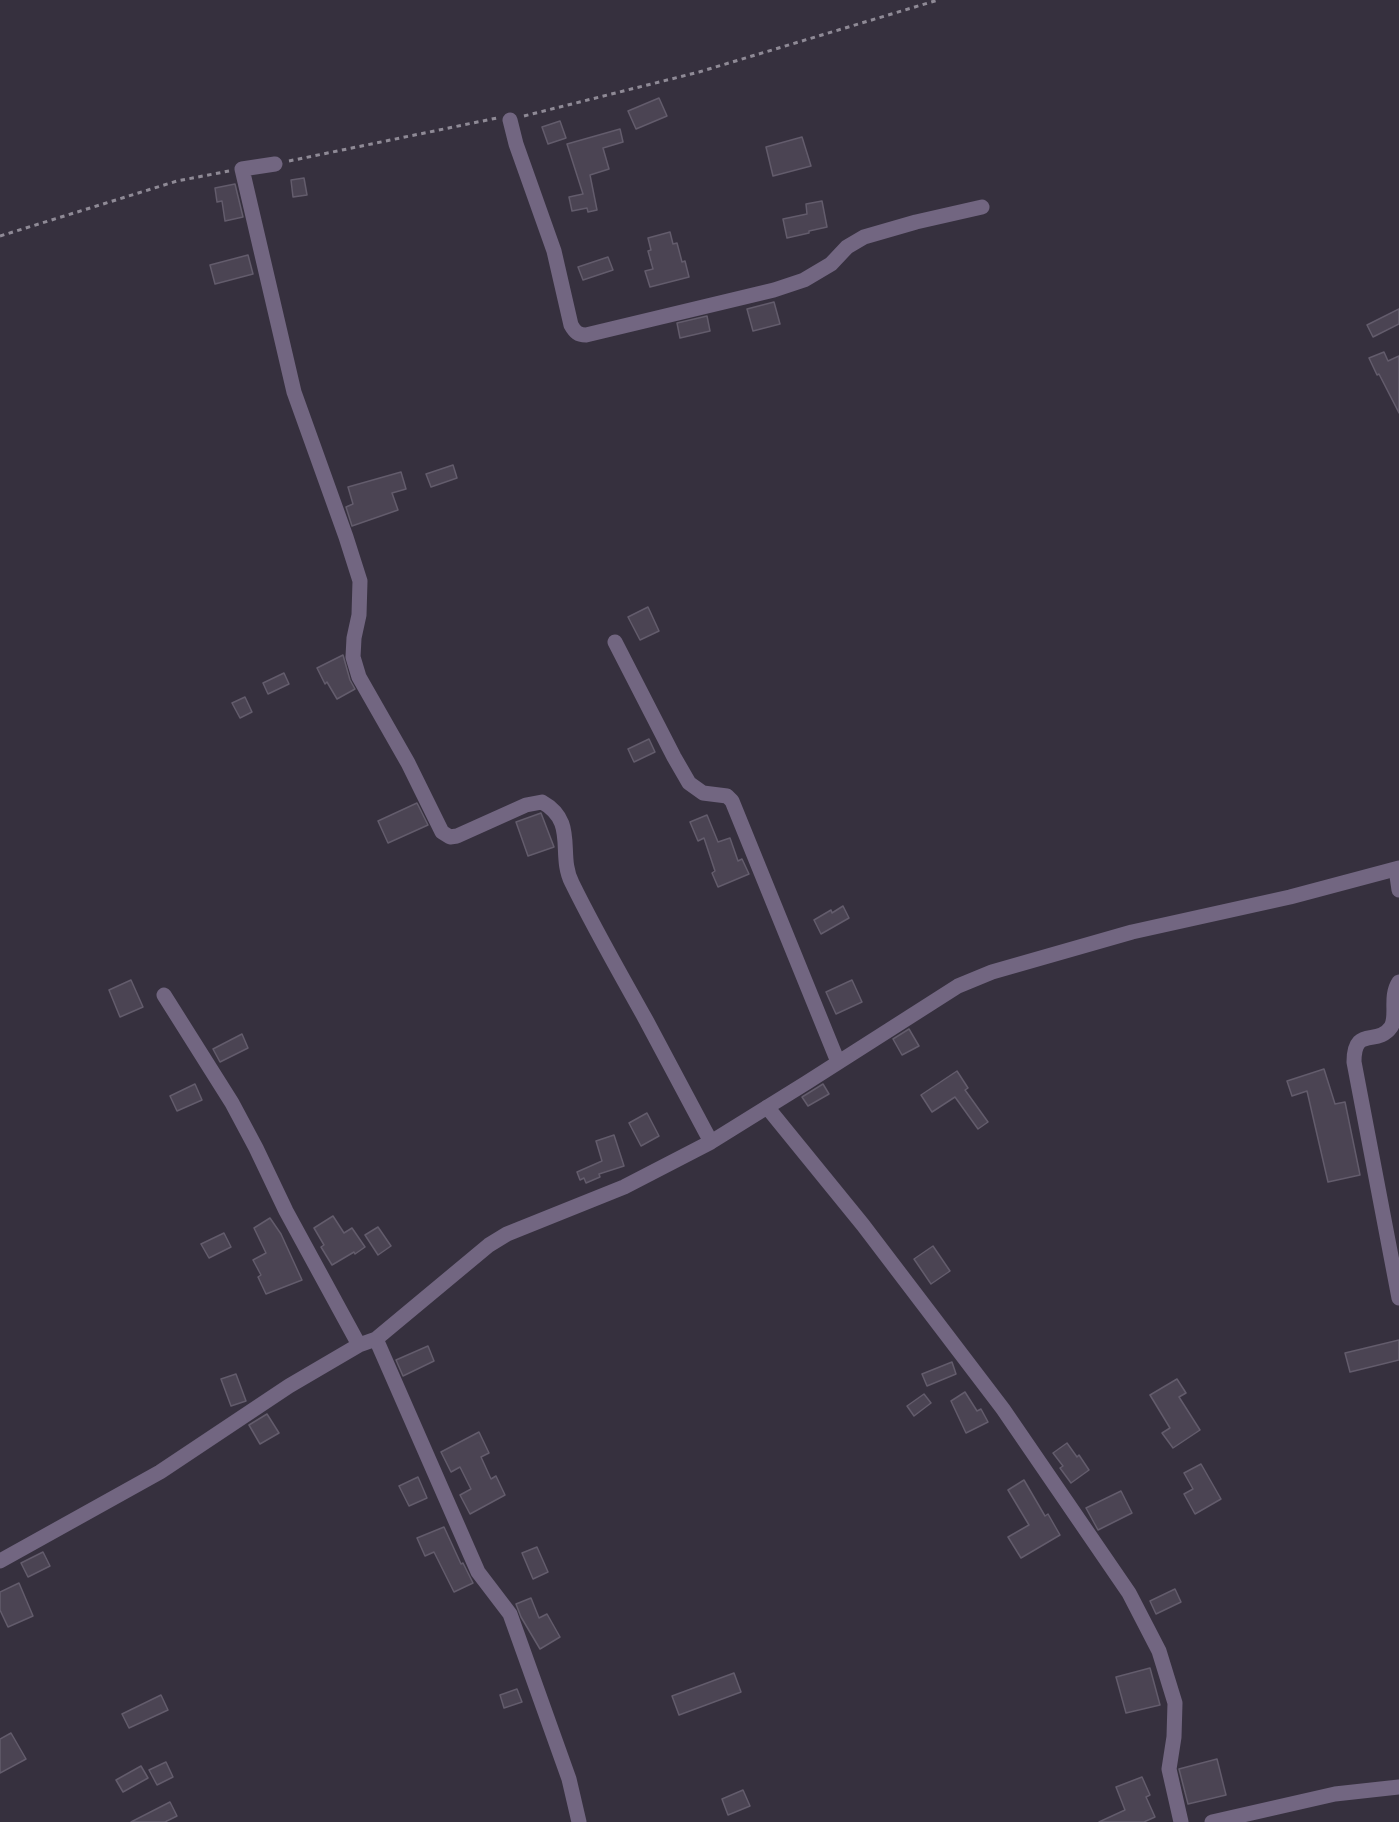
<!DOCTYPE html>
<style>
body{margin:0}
canvas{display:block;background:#36303e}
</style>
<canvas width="1399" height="1822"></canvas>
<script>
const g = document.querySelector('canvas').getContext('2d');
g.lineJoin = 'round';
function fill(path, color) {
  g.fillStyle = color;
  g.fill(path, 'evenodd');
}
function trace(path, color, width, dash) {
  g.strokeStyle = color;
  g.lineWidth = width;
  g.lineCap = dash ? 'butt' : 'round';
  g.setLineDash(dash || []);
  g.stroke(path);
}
const building = new Path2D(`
 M659,98L667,116L636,129L628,111Z
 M560,121L566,138L548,144L542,127Z
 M620,129L623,142L603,148L609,169L590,175L597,210L588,212L587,208L572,211L569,197L583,194L567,144Z
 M802,137L811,166L773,176L766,147Z
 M304,178L307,195L293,197L291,180Z
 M235,184L243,217L225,221L222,201L217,202L215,188Z
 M822,201L827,227L809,231V233L787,238L783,219L807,214L806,204Z
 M670,232L673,244L677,243L682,262L685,261L689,277L650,287L645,271L653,269L648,251L651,250L648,238Z
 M248,255L253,274L215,284L210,265Z
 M608,257L613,270L583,280L578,267Z
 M774,302L780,324L753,331L747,309Z
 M1399,309V324L1373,337L1367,325Z
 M707,316L710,331L680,338L677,323Z
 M1384,352L1388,361L1399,356V413L1379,374L1377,375L1369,358Z
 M453,465L457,478L431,487L426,474Z
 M401,472L406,489L392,493L398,510L352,526L346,507L353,504L348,487Z
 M648,607L659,631L640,640L628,617Z
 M343,655L350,680L355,689L337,699L327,682L325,684L317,668Z
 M284,673L289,684L268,694L263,683Z
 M245,697L252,712L240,718L232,703Z
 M649,739L655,752L634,762L628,749Z
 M417,803L428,825L388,843L378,821Z
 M541,813L554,847L528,856L516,822Z
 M707,815L718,842L730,838L738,861L742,859L749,874L718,887L712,873L715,871L704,838L698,841L690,822Z
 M843,906L849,918L821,934L814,920L831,910L832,913Z
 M131,980L143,1007L120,1017L109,990Z
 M852,980L862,1002L836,1014L826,992Z
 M909,1029L919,1046L902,1055L893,1039Z
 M242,1034L248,1048L220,1062L213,1049Z
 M1324,1069L1335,1104L1345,1102L1360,1175L1328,1182L1307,1091L1292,1096L1287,1081Z
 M957,1071L968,1088L965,1090L988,1122L978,1129L955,1097L932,1112L921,1095Z
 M195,1084L202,1100L177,1111L170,1096Z
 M823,1084L829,1094L808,1106L802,1097Z
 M647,1113L659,1136L641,1146L629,1123Z
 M614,1135L624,1166L599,1174L600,1177L586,1183L584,1178L580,1180L577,1172L602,1161L596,1141Z
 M333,1216L344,1233L352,1228L365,1247L355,1254L354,1252L332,1265L321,1247L324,1245L314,1228Z
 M270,1218L281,1234L302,1280L266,1294L258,1277L261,1275L253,1260L266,1253L254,1228Z
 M378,1227L391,1246L378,1255L365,1235Z
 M224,1233L231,1247L209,1258L201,1244Z
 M933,1246L950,1271L931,1284L914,1259Z
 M1399,1340V1360L1350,1372L1345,1353Z
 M428,1346L434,1361L403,1376L396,1360Z
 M952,1362L956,1374L927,1386L922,1374Z
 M236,1374L246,1401L231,1406L221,1379Z
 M1177,1379L1186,1393L1179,1397L1200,1430L1173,1448L1162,1433L1170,1428L1150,1395Z
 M965,1392L977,1411L981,1409L988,1422L966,1433L951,1401Z
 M924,1394L931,1403L914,1416L907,1406Z
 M267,1414L279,1433L260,1444L249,1425Z
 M479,1432L489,1453L481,1457L491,1479L496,1476L505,1495L470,1514L460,1495L471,1489L460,1467L451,1472L441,1452Z
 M1067,1443L1077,1457L1079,1455L1089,1470L1071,1483L1060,1468L1063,1466L1053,1453Z
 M1201,1464L1221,1499L1195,1514L1184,1494L1193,1489L1184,1473Z
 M418,1477L427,1498L409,1506L399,1486Z
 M1024,1480L1045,1516L1048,1514L1060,1535L1021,1558L1008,1537L1029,1525L1008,1490Z
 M1121,1491L1132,1513L1098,1530L1086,1508Z
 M444,1527L461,1564L463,1563L473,1583L454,1592L434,1552L425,1556L417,1538Z
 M537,1547L548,1572L533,1579L522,1553Z
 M43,1552L50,1566L28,1577L21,1563Z
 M19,1583L33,1616L8,1627L0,1610V1592Z
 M1175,1589L1181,1602L1156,1614L1150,1601Z
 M531,1598L539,1618L547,1614L560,1637L540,1649L521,1617L516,1604Z
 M1150,1668L1160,1705L1126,1713L1116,1677Z
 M734,1673L741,1692L679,1715L672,1696Z
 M517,1689L522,1702L504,1708L500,1695Z
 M161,1695L168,1710L129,1728L122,1714Z
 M11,1733L26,1759L0,1773V1739Z
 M1217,1759L1226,1795L1188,1804L1179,1769Z
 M166,1762L173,1777L157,1785L149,1770Z
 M141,1766L148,1778L123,1792L116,1780Z
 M1142,1777L1150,1795L1146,1797L1155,1817L1144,1822H1099L1125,1810L1116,1787Z
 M743,1790L750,1806L728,1815L722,1799Z
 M170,1802L177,1816L165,1822H131Z`);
fill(building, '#4b4453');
trace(building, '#635c6c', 1.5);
trace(new Path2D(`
 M524,116L699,72L938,0
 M289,161L497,118
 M0,236L177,181L229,171`), '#8f8a96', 3, [4.5, 4.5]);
trace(new Path2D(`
 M510,120L516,144L554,251L571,325C575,332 578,335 586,335L774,290L804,280L831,264L847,247L864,237L916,222L982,207
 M275,164L242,169L294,392L346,537L360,581L359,615L354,638L353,657L359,677L408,763L442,832L450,837L457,836L526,805L542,802C578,822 557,854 572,883C595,930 621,975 646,1020C668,1061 689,1101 711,1142
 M615,642L674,757L689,783L703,793L727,796L732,801L838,1062
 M1396,869L1399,890
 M1399,982C1389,997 1398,1016 1391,1027C1377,1047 1354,1025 1354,1062L1399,1298
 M164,995L232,1103L256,1148L286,1211L359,1345
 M767,1107L863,1225L1003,1409L1129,1593L1159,1651L1175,1703L1174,1737L1169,1769L1181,1822
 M376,1339L478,1572L510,1614L569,1779L579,1822
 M0,1561L160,1472L289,1386L359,1345L376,1339L489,1245L507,1234L624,1187L711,1142L806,1083L958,986L992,972L1132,932L1290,897L1399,868
 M1212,1822L1335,1794L1399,1787`), '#726681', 15);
</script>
